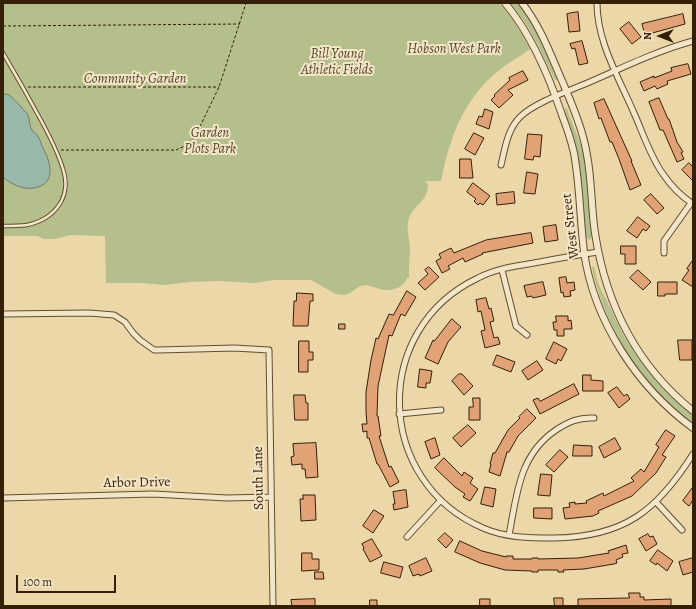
<!DOCTYPE html>
<style>
body{margin:0}
#map{position:relative;width:696px;height:609px;overflow:hidden;background:#ecd7a9;font-family:Alegreya,serif}
canvas{display:block}
.frame{position:absolute;inset:0;border:4px solid #341f08;pointer-events:none}
.north{position:absolute;left:640px;top:16px;width:40px;height:40px;-webkit-text-stroke:3px #f3e5c7;paint-order:stroke;rotate:270deg;font-size:11px;font-weight:700;line-height:16px;text-align:center;color:#341f08}
.north::after{content:'';display:block;margin:auto;width:14px;height:18px;background:#341f08;clip-path:polygon(50% 0,100% 100%,50% 72%,0 100%)}
.scale{position:absolute;left:16px;top:575px;width:100px;height:18px;box-sizing:border-box;border:2px solid #341f08;border-top:0;padding-left:5px;font-size:12px;line-height:14px;white-space:nowrap;color:#341f08;-webkit-text-stroke:3px #f3e5c7;paint-order:stroke}
</style>
<div id="map">
<canvas width="696" height="609"></canvas>
<div class="frame"></div>
<div class="north">N</div>
<div class="scale">100 m</div>
</div>
<script>
const g = document.querySelector('canvas').getContext('2d');
g.lineJoin = 'round';
function fill(path, color) {
  g.fillStyle = color;
  g.fill(path, 'evenodd');
}
function trace(path, color, width, dash) {
  g.strokeStyle = color;
  g.lineWidth = width;
  g.lineCap = dash ? 'butt' : 'round';
  g.setLineDash(dash || []);
  g.stroke(path);
}
function drawText(font, color, halo, rows, align = 'center') {
  g.font = font + ' Alegreya,serif';
  g.lineWidth = 4;
  g.setLineDash([]);
  g.textBaseline = 'middle';
  g.strokeStyle = halo;
  g.fillStyle = color;
  for (const [text, x, y, turn = 0] of rows) {
    g.save();
    g.translate(x, y);
    g.rotate((+turn || 0) * Math.PI / 180);
    g.textAlign = isNaN(turn) ? turn : align;
    if (halo) g.strokeText(text, 0, 0);
    g.fillText(text, 0, 0);
    g.restore();
  }
}
fill(new Path2D(`
 M3,3H499C512,17 521,32 530,49C521,56 511,61 502,68C464,97 450,136 441,181H425L428,184C428,202 415,203 409,218C405,229 411,242 410,253C409,261 409,269 409,278H407L406,281L400,287L391,290H383L367,285L360,286L350,293L344,295L336,294L311,280H274L254,283L218,281L189,282L165,285L142,283H106L105,236L70,235L55,239H44L37,236H3Z
 M510,3H517C536,24 546,52 557,78V80H555C542,54 530,24 510,3Z
 M565,108L567,109L584,153L592,237L590,240L586,237L578,156L574,137L565,110Z
 M592,267H594L598,283L615,318L625,338L638,358L662,388L693,416V424C649,391 614,343 598,290C596,283 593,275 592,267Z`), '#b4bf8b');
const water = new Path2D(`
 M3,94C6,94 6,94 9,95C12,97 27,113 28,115C30,120 29,126 32,130C35,135 33,130 37,135C39,138 41,142 42,146C50,160 58,184 34,188C23,190 11,184 3,177Z`);
fill(water, '#99b9ab');
trace(water, '#717b6a', 1);
const building = new Path2D(`
 M578,12L580,31L569,32L567,14Z
 M683,14L685,24L645,35L642,24Z
 M629,22L641,37L632,44L620,29Z
 M582,41L588,63L579,65L575,48L572,49L570,44Z
 M688,64L691,74L667,81L668,84L657,89L655,86L644,91L640,82L654,76V78L672,71L671,68Z
 M523,71L528,80L508,90L513,95L499,108L491,100L495,96L494,95L510,80L509,78Z
 M659,98L668,119H669L677,142L683,152L681,153L684,159L677,162L663,130H660L649,102Z
 M604,99L632,161H631L641,185L630,190L619,159L612,142H610L601,118L599,119L594,103Z
 M485,109L493,112L489,129L476,124L479,116L482,117Z
 M474,133L484,138L475,155L465,149Z
 M528,134L542,135L540,157L534,156L533,160L525,159Z
 M460,159H471L473,178H460Z
 M689,163L693,167V181L682,170Z
 M527,172L538,174L535,194L524,193Z
 M473,183L490,196L483,205L480,203L478,205L474,201L476,199L467,192Z
 M514,192L515,203L497,205L496,194Z
 M651,194L664,208L657,214L644,200Z
 M638,217L650,226L646,231L643,229L637,238L627,231Z
 M556,225L558,240L545,242L543,227Z
 M531,233L533,243L482,253L483,254L465,262L463,258L448,266L450,269L442,273L436,261L441,258L439,254L451,248L454,253L486,240Z
 M621,246H636V264H625V254H621Z
 M693,260V287L682,280L689,270L687,269Z
 M429,267L439,277L425,290L418,283L428,274L425,270Z
 M638,270L651,282L643,290L630,278Z
 M566,277L567,283L574,282L575,290L570,291L571,296L564,297L563,292L561,293L559,278Z
 M543,282L546,295L533,298L532,296L527,297L524,286Z
 M658,282H677V294H665V296H658Z
 M407,291L416,297L405,316L401,314L392,336L389,335L378,386L377,416H378L381,436H379L389,467L391,466L399,482L390,487L378,464H377L369,438H367V431L363,432L362,424H367L366,412V392L371,360L376,338L378,339L389,314L393,315Z
 M297,293L313,294V301H310L308,326H293L294,301H296Z
 M486,298L489,309L491,308L494,321L490,322L494,338L498,337L500,344L485,348L481,331L485,330L481,311L478,312L476,300Z
 M556,316H568V321L571,320L572,329H564V336H557V330H554L553,322H556Z
 M452,319L461,327L448,342L438,364L425,358L433,340L434,341Z
 M339,324H345V329H339Z
 M678,340H692V360H680Z
 M299,341H309V352H313V360H308V372H299Z
 M554,342L567,349L561,361L558,359L556,364L546,359Z
 M497,355L515,362L511,372L493,365Z
 M537,361L543,370L528,380L522,371Z
 M420,369L432,371L430,383H426V388L418,387Z
 M459,374H462L473,386L464,395L452,381Z
 M583,375H591V380L603,381V391H583Z
 M574,384L579,394L540,414L533,400L538,398L540,401Z
 M617,387L624,396L627,394L630,399L619,408L608,393Z
 M294,395H305L306,403H308V420H295Z
 M473,398H480V420H469V407H473Z
 M527,409L536,418L518,436L509,452H507L500,476L489,472L491,464H490L493,453H495L508,430L520,418L519,417Z
 M468,425L476,433L461,447L453,438Z
 M666,430L675,436L662,455L666,457L656,473L632,496L598,511L599,513L593,516L565,519L563,508L570,507L569,503L575,502V504L587,503L586,501L603,493L604,496L634,481L631,478L641,469L644,472L659,447L656,445Z
 M435,438L440,455L431,459L425,442Z
 M615,438L621,449L604,458L599,447Z
 M316,443L318,477L306,478L305,469H302V464L292,465L291,457L294,456L293,444Z
 M574,445L592,446V456H573Z
 M560,450L568,457L554,472L546,465Z
 M444,458L462,476L464,472L473,478L470,483L478,489L470,501L463,497L465,494L455,487L435,468Z
 M541,474L552,475L550,496L538,495Z
 M485,487L496,489L493,507L481,504Z
 M693,487V500L689,506L683,501Z
 M406,490L408,507L394,510L393,504H395L393,492Z
 M303,495H315L316,520L301,521L300,499H303Z
 M534,508H552V519L534,518Z
 M374,510L384,516L373,533L363,526Z
 M445,533L453,540L446,548L438,540Z
 M648,534L650,537L653,536L657,544L646,551L639,539Z
 M372,539L382,556L370,562L363,549L364,548L362,544Z
 M460,541L482,551L506,557V556H513V559H532V558H538V559L578,558L609,553L608,551L626,545L628,553L622,554L623,557L616,560L617,563L614,564L584,569L563,570L564,572H558V570H538V572H532V571L505,570L480,563L455,552Z
 M658,550L673,561L667,571L657,563L656,565L650,561Z
 M302,553H312V559H319V570L302,571Z
 M426,558L432,571L420,576L419,574L413,576L409,566Z
 M693,558V572L683,575L679,562Z
 M384,562L403,567L400,578L381,573Z
 M315,572H323L324,579H315Z
 M629,593H640V597H644V600L671,599V606H578V599L629,598Z
 M554,598H563V606H555Z
 M315,599V606H292L291,600Z
 M480,599H490V606H480Z
 M370,600H377V606H370Z`);
fill(building, '#e1a375');
trace(building, '#341f08', 1);
const service = new Path2D(`
 M3,53C16,75 29,98 42,122C50,137 58,152 63,169C72,197 55,219 27,225C19,226 11,226 3,226`);
const minor = new Path2D(`
 M597,3C597,42 619,78 634,113C643,133 650,156 663,174C671,186 681,196 693,204
 M501,165C505,149 507,130 520,117C534,103 566,92 585,84C620,69 656,51 693,41
 M598,252C577,255 555,259 534,263C515,266 495,269 478,278C370,329 375,482 483,528C506,538 530,538 554,538C624,537 657,511 693,454
 M664,253V241L691,203
 M502,270L516,326L527,335
 M3,314L89,313L114,315L125,322L133,333L140,340L154,350H159L234,348L269,350L273,606
 M399,414L441,410
 M3,498L153,494L227,498L271,497
 M656,502L682,530
 M509,535C517,494 519,455 556,430C568,422 579,417 594,418
 M407,537L441,500`);
const tertiary = new Path2D(`
 M505,3C532,35 549,76 562,115C567,128 571,140 574,153C580,186 580,219 584,252C594,321 637,387 693,428
 M522,3C541,27 551,56 563,83C573,107 583,130 587,155C592,181 591,207 595,233C606,305 636,365 693,411`);
trace(service, '#624d30', 4.5);
trace(minor, '#624d30', 7);
trace(tertiary, '#624d30', 8);
trace(new Path2D(`
 M3,26L240,24
 M28,87H219
 M61,150H176L187,145L196,135L219,87L246,3`), '#341f08', 1, [3, 2]);
trace(service, '#f3e5c7', 2.5);
trace(minor, '#f3e5c7', 5);
trace(tertiary, '#f3e5c7', 6);
drawText('italic 14px', '#544729', '#f3e5c7', [
 ["Hobson West Park",454,50],
 ["Bill Young",337,55],
 ["Athletic Fields",337,71],
 ["Community Garden",135,80],
 ["Garden",210,134],
 ["Plots Park",210,150]
]);
drawText('14px', '#341f08', '#f3e5c7', [
 ["West Street",571,226,-97],
 ["South Lane",259,478,-91],
 ["Arbor Drive",137,483,-1]
]);
</script>
